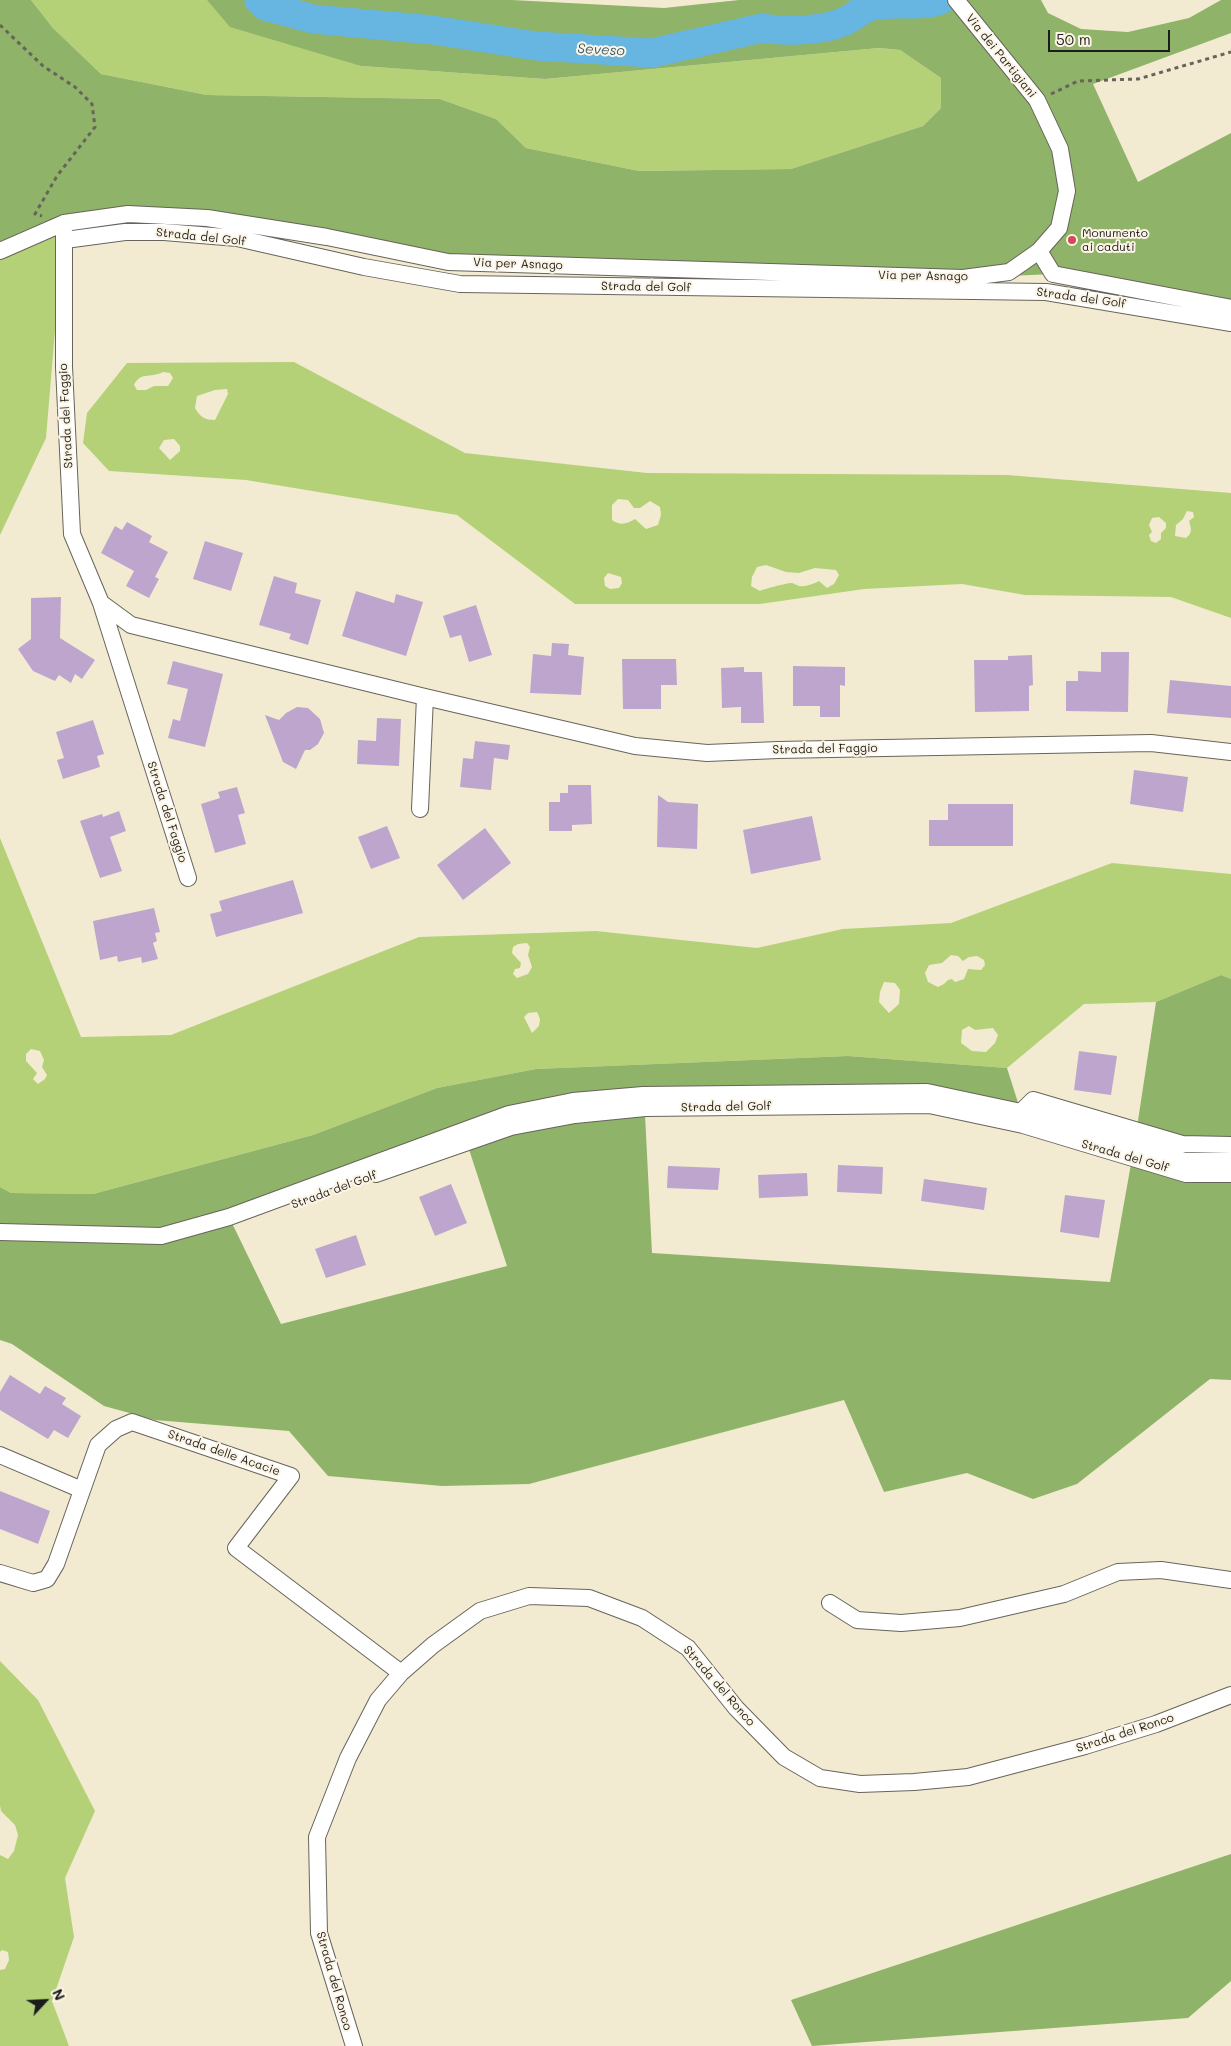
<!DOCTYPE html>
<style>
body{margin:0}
#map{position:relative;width:1231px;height:2046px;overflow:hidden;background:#f3ebd1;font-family:Mali,sans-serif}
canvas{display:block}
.north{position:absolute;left:20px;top:1976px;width:50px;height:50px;-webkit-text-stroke:4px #fcf5e5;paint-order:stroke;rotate:65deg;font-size:14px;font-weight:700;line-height:20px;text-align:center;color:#1c1c1c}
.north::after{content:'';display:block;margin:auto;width:18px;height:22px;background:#1c1c1c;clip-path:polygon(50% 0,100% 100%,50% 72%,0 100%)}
.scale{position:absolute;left:1048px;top:30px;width:122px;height:22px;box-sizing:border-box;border:2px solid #1c1c1c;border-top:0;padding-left:6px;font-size:15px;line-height:18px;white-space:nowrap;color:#1c1c1c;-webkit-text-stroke:4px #fcf5e5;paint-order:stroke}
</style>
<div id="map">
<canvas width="1231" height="2046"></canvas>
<div class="north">N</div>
<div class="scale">50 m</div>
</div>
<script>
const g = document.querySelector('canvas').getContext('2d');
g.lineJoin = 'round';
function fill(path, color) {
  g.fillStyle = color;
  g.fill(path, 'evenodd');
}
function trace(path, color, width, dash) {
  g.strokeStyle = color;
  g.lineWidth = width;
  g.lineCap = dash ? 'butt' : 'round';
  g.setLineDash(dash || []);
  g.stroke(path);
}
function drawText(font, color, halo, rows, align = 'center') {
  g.font = font + ' Mali,sans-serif';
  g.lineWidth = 4;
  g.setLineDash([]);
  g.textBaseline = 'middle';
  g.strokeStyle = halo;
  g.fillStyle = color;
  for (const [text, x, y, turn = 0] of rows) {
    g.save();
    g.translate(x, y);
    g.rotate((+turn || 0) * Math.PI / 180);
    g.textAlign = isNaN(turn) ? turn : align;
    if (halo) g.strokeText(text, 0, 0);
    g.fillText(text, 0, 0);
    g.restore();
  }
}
fill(new Path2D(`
 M31,0H207L361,66L545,79L879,48L900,50L941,78V108L923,126L791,169L639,171L526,148L496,119L440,99L207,95L101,74L53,28Z
 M64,223L46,438L0,535V251Z
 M294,362L465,453L647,473L1007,475L1231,493V618L1171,597L1025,595L962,584L864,589L760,604H575L457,515L246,480L109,471L83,443L87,413L127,363ZM163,372L170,373L173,378L168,386H154L146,390H137L134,385C141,371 149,379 163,372ZM227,389L228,394L215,420C205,420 200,417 195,408L197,396L215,390ZM174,439L180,446V451L170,460L159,448L164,440ZM618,499L628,500L634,508H640L650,501L660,507L661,515L658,525L646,529L635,519C626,524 621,526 612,520V505ZM1187,511L1193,512L1194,517L1189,521C1191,528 1193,533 1186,538L1175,536L1176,525L1183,519ZM1159,517L1166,523V528L1161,533V539L1156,543L1151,541L1149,535L1152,532L1149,525L1152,518ZM766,565L786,572L799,573L815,568L836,570L839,575L834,584L827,588L819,581C813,584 806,587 799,586C796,585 794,583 791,583C788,583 763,589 760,591L751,586L752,577L757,567ZM608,573L621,577L622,583L619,588L610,589L605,586L604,578Z
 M0,838L81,1037L171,1035L419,937L596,931L757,948L843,929L951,923L1112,863L1231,874V979L1221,975L1156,1002L1084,1004L1007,1068L848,1056L536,1069L437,1088L313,1135L93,1194L11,1193L0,1187ZM527,943L530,947L528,955L532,967L528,974L517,978L513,974L515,969L520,968L521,963L512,953L513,947L518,944ZM951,955L958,956L963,961L969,957L977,956L984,960L985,965L981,970L968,969L964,979L955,982L952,979L948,980L944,984L938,987L928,982L925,973L929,965L942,963ZM884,982L895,983L900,990L899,1004L889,1013L879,1002L880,992ZM537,1012L540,1019L539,1026L532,1033L524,1017L528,1013ZM969,1026L975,1030L993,1028L998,1035L995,1043L986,1052L972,1051L961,1043L962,1030ZM31,1049L40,1051L44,1060L42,1067L47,1075L45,1079L38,1084L33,1079L37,1073L26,1061V1054Z
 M0,1661L38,1700L95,1811L65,1878L74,1937L52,2001L69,2046H0V1970L5,1969L9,1960L8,1952L2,1950L0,1952V1855L8,1859L14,1851L18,1835L15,1825L1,1811L0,1805Z`), '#b4d178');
fill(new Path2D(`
 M0,0H31L53,28L101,74L207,95L440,99L496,119L526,148L639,171L791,169L923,126L941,108V78L900,50L879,48L545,79L361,66L230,27L207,0H512L664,8L739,0H1041L1048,13L1081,29L1128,32L1189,18L1221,0H1231V33L1093,84L1138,182L1231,133V308L1053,274L963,278L448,262L207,218L64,223L0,251Z
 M1221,975L1231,979V1380L1210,1379L1077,1484L1033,1499L967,1473L884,1492L844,1400L529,1484L442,1486L328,1476L289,1431L155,1420L104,1406L12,1344L0,1340V1187L11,1193L93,1194L313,1135L437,1088L536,1069L848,1056L1007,1068L1021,1112L644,1095L652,1253L1110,1282L1134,1147L1156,1002ZM463,1131L507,1266L281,1324L229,1217Z
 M1231,1854V1981L1188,2018L812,2046L791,2000Z`), '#8fb368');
trace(new Path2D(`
 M259,0L265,6L313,19L433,30L536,46L652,53L762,28C784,32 824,31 845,21C854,17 863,8 872,6C894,1 917,8 941,0`), '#67b5e1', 29);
fill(new Path2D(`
 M127,522L152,536L149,542L168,552L155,577L159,579L149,598L126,586L134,571L101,553L115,526L122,530Z
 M205,541L243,553L231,591L193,579Z
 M274,576L297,583L295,593L321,600L308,645L289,639L291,634L259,625Z
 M356,591L394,603L396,594L423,602L406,656L342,636Z
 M61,597L60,638L95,660L82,679L75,674L71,683L59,675L55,681L33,671L18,649L31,639V598Z
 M476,605L492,655L469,662L461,635L450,638L443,616Z
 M552,643L569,644L568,655L584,657L581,695L530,693L533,654L551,656Z
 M1101,652H1129L1128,712L1066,711V681H1078V671L1101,672Z
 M1032,655L1033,685L1029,686V711L975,712L974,660H1008V656Z
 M622,659H676L677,685H661V709H623Z
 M173,661L223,674L205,747L168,738L173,719L180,721L188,689L167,684Z
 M793,666L845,667V686L840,685V717H820V706H793Z
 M744,667V672H762L764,723H741V707L722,708L721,668Z
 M1170,680L1231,686V718L1167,713Z
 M297,707L308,708L320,719L324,733L318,744L310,750H305L296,769L283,762L265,715L279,720L286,713Z
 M377,718L401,719L399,766L357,764L358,740L376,741Z
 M93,720L104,754L97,756L100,767L63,779L57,760L64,758L56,732Z
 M475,741L510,745L508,760L494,758L491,790L460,787L463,758L473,759Z
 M1134,770L1188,777L1183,812L1130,804Z
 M568,785H591L592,824L572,825V831H549V802H560V793H568Z
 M237,787L245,813L238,815L246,844L215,853L201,804L220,798L218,792Z
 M658,795L668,802L698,804L697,849L657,847Z
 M948,804H1013V846H929V820H948Z
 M119,811L126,831L110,837L122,871L100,878L80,821L102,814L103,817Z
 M812,816L821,860L751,874L743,830Z
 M387,826L400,858L371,869L358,837Z
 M485,828L511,863L463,900L437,865Z
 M293,880L303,913L216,937L210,914L222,911L219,901Z
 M154,908L160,932L155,933L157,941L153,943L158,959L142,963L141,957L118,962L117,956L100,960L93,921Z
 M1079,1051L1117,1056L1111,1095L1074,1090Z
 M838,1165L883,1167L882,1194L837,1192Z
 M668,1166L720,1168L718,1190L667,1188Z
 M807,1173L808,1196L759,1198L758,1175Z
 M924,1179L987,1188L984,1210L921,1201Z
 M451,1184L467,1223L435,1236L419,1197Z
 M1065,1195L1105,1200L1099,1238L1060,1232Z
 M356,1235L366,1265L326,1278L315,1249Z
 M10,1375L40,1394L45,1386L66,1398L62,1404L81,1416L68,1438L54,1430L48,1439L0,1410V1392Z
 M0,1491L50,1511L38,1544L0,1529Z`), '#bea5cd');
const minor = new Path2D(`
 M64,223V367L72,534L101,603L131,625L425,697L635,746L707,753L778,750L1151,743L1231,752
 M65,240L125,232H164L237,238L364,267L460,284L1046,292L1231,323
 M0,251L64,223L128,214L207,218L327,237L448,262L963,278L1009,272L1039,251L1059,228L1067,191L1060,149L1037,100L956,0
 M1039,251L1053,274L1231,308
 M101,603L188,878
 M420,809L425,697
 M1021,1112L1033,1100L1182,1144L1231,1145
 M376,1174L511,1127L575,1115L645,1108L929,1105L1023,1125L1186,1174H1231
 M0,1232L161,1236L229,1217L509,1114L573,1101L643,1095L927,1092L1021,1112L1184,1161H1231
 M0,1455L82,1490
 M0,1573L33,1583L47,1579L56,1564L98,1445L116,1429L132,1422L291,1476L236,1548L401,1673
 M830,1603L857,1620L901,1623L960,1618L1064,1594L1118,1572L1161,1570L1231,1580
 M354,2046L319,1933L317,1837L348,1758L378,1700L401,1673L433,1645L480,1611L529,1596L589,1598L642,1618L688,1648L736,1708L784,1757L820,1778L860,1784L914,1782L968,1777L1085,1746L1156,1724L1231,1695`);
trace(minor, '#67645b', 18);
trace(new Path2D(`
 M0,25L43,66L75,87L92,104L95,127L57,176L35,214L42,216
 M1051,94L1078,81L1138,79L1231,52`), '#67645b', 3, [4, 4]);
trace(minor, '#fff', 16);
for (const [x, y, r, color] of [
 [1072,240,5,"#d1495b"]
]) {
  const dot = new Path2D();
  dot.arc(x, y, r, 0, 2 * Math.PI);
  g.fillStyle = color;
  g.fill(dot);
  trace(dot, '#fcf5e5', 2);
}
drawText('12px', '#1c1c1c', '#fcf5e5', [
 ["Via dei Partigiani",1001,56,51],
 ["Strada del Golf",201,237,6],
 ["Via per Asnago",518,264,2],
 ["Via per Asnago",923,276,1],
 ["Strada del Golf",646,287,1],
 ["Strada del Golf",1081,298,8],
 ["Strada del Faggio",66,416,-93],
 ["Strada del Faggio",825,749,-1],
 ["Strada del Faggio",167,812,72],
 ["Strada del Golf",726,1107,-1],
 ["Strada del Golf",1125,1156,16],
 ["Strada del Golf",334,1190,-20],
 ["Strada delle Acacie",224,1453,19],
 ["Strada del Ronco",719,1686,49],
 ["Strada del Ronco",1125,1733,-18],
 ["Strada del Ronco",334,1981,74]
]);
drawText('12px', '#1c1c1c', '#fcf5e5', [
 ["Monumento",1082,233],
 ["ai caduti",1082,247]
], 'left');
drawText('italic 14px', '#3a596b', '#fcf5e5', [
 ["Seveso",601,50,3]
]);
</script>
